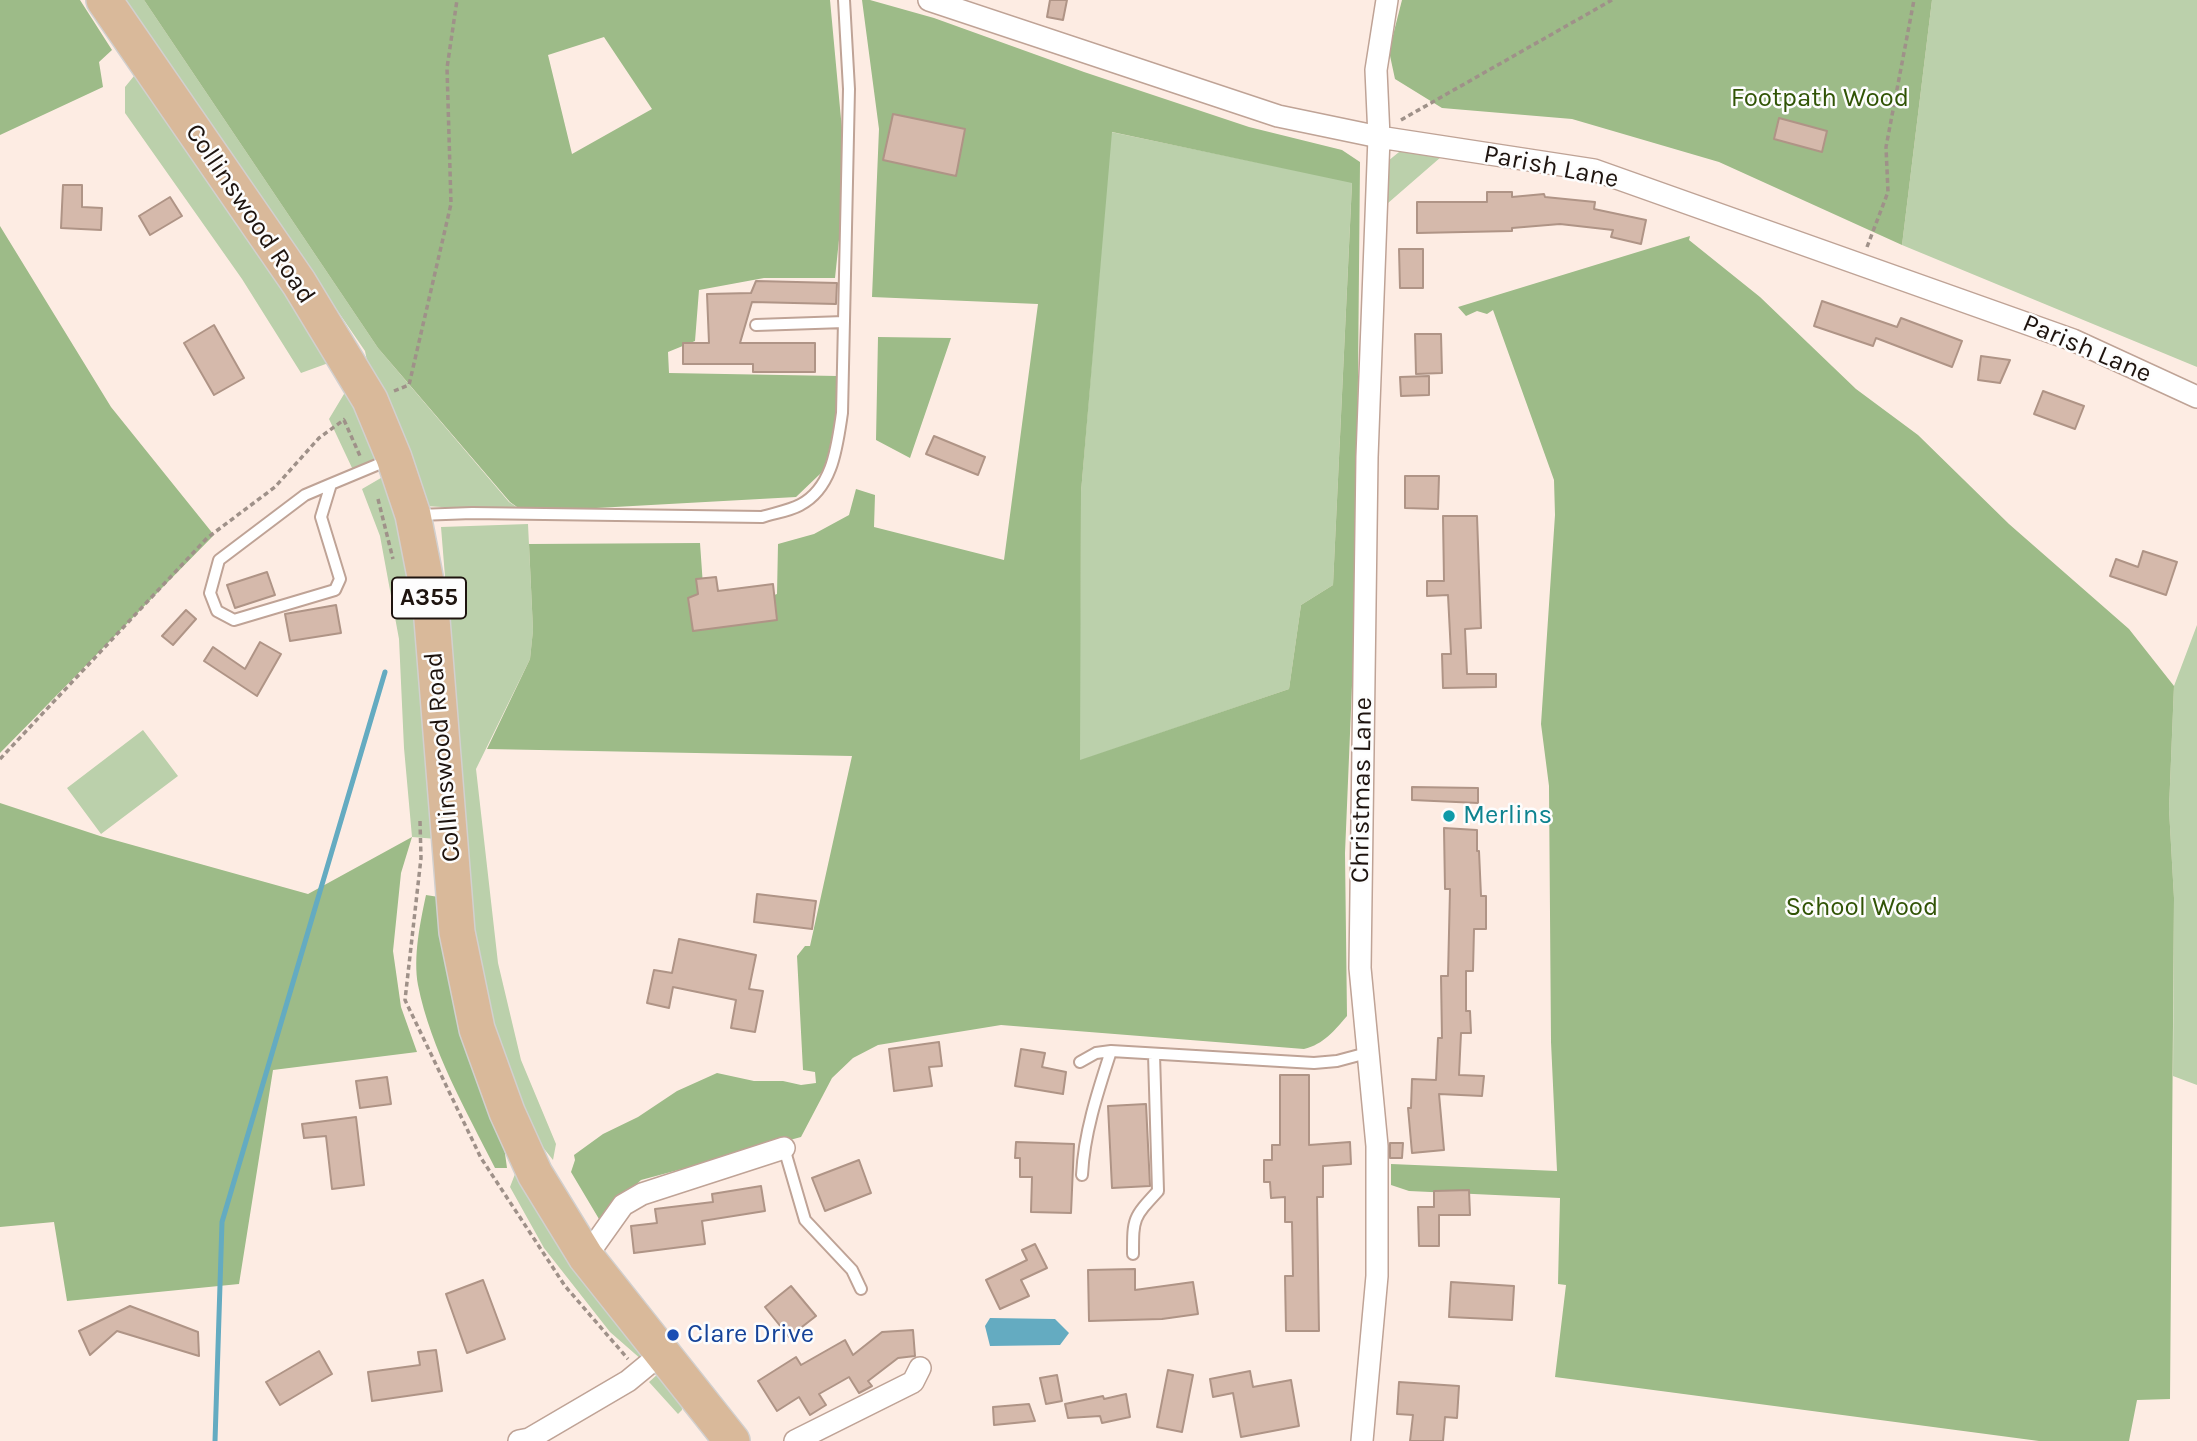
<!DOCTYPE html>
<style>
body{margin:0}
canvas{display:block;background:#fdece3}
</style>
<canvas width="2197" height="1441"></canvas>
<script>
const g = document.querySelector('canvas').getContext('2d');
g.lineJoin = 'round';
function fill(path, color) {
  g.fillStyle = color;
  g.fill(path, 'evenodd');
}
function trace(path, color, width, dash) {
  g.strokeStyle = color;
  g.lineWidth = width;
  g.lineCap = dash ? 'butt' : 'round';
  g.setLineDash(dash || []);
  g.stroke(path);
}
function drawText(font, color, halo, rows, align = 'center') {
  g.font = font + ' Karla,sans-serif';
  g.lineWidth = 5;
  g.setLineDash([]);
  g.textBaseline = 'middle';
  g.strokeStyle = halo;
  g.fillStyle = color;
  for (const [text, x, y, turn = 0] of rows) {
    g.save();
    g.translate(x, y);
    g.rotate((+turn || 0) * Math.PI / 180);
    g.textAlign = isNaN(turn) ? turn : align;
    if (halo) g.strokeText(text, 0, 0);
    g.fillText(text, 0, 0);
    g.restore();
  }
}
fill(new Path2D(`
 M125,0H144L378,348L509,502L524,512L425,506L370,375L365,351Z
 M1932,0H2197V367L1902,245Z
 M134,76L147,85L334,361L301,373L242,279L125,113V87Z
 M1111,132L1352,182L1333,585L1301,605L1289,689L1079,761L1081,492Z
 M1404,148L1441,157L1380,210L1388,161Z
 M350,384L379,451L375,462L353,470L329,419Z
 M386,475L424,628L437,839L412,837L404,748L399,639L380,536L362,489Z
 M528,524L533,630L530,659L476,769L498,963L521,1060L556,1144L553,1160L523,1122L483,991L471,899L441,527Z
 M2197,625V1085L2173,1076L2174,898L2169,809L2174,686Z
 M143,730L178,776L101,834L67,788Z
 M515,1174L524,1180L645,1354L642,1360L610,1332L544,1248L510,1187Z
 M659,1373L681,1397L682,1410L678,1414L649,1382Z`), '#bbd0ab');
fill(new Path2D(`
 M0,0H80L112,50L99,62L103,87L0,135Z
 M144,0H830L846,173L835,278H764L699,290L695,341L668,352L669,373L837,376L842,453L796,497L524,512L510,502L378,348ZM604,37L652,109L572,154L548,55Z
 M862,0H870L934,18L1084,72L1249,127L1342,150L1360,162L1356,590L1345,853L1347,1016C1334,1031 1324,1044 1304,1049L1001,1025L878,1045L853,1058L832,1078L801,1137L641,1180L599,1219L571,1172L575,1160L574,1155L603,1134L638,1117L677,1091L717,1073L754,1081H783L801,1085L816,1083L815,1072L803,1070L797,956L805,946H810L852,756L487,749L530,659L533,630L529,544L700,543L704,600L690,602L692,626L777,594L778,544L814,534L849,515L856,489L875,495L874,527L1004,560L1038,304L872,297L879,129ZM1112,132L1352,183L1333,585L1301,605L1289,689L1080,760L1081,492Z
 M1402,0H1932L1902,245L1719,162L1572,119L1442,108L1395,79L1389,51Z
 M0,226L111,407L214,535L0,753Z
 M1690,236L1689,240L1760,297L1856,389L1918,435L2009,524L2129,629L2174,686L2169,809L2174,898L2170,1399L2137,1400L2129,1441H2039L1555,1377L1566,1285L1558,1284L1560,1198L1409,1191L1391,1185V1164L1557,1171L1551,1042L1549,786L1541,724L1555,515L1554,480L1493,310L1487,314L1477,311L1466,316L1458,307Z
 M878,337L951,338L910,458L876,440Z
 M0,803L100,836L308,894L412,837L401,873L393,951L401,1007L417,1052L273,1070L239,1284L67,1301L54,1222L0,1227Z
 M426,895L445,898L503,1139L507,1168H495C466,1110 431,1050 418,985C413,957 420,923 426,895Z`), '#9dbb88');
fill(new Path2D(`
 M990,1318L1055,1319L1069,1333L1060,1345L990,1346L985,1326Z`), '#64abc1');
trace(new Path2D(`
 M215,1441L222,1222L385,672`), '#64abc1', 5);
const building = new Path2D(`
 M1050,0H1067L1063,20L1047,17Z
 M893,114L965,129L956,176L883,160Z
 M1779,118L1827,131L1822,152L1774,139Z
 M63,185H82V207L102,208L101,230L61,228Z
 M1487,192H1512V197L1544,194L1545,197L1595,202L1594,209L1646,220L1641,244L1611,237L1613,230L1560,224L1512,228V231L1417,233V202H1487Z
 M170,197L182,216L150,235L139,216Z
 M1399,249H1423V288H1400Z
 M756,281L837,283L836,304L752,302L740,343H815V372H753V364H683V343H709L707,294L751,293Z
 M1822,301L1897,327L1901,318L1962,341L1952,367L1876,338L1873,346L1814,326Z
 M214,325L244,378L214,395L184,343Z
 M1415,334H1441L1442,373L1416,374Z
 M1981,356L2010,360L2000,383L1978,380Z
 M1429,376V395L1401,396L1400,377Z
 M2043,391L2084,406L2075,429L2034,414Z
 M934,436L985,457L978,475L926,454Z
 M1405,476H1439L1438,509L1405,508Z
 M1443,516H1477L1481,628L1465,629L1467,674H1496V687L1443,688L1442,654H1451L1448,595L1427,596V581H1444Z
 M2143,551L2177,562L2166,595L2110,576L2116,559L2138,567Z
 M267,572L275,595L235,608L227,585Z
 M716,577L718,591L773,584L777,620L693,631L688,598L698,594L696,579Z
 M336,605L341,633L290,641L285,614Z
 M186,610L196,619L173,645L162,636Z
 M260,642L281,654L257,696L204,661L213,647L245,669Z
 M1412,787L1478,788V803L1412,800Z
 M1444,828L1477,830V851H1479L1481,896H1486V929H1474L1473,971H1466V1011H1470L1471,1033H1461L1459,1075L1484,1076L1482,1096L1439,1094L1444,1150L1412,1153L1408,1108H1411L1412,1079L1436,1080L1438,1038H1442L1441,976H1448L1450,889H1445Z
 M757,894L816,901L812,929L754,922Z
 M679,939L756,955L749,989L763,991L755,1032L731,1028L736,1000L673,987L669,1008L647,1003L654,970L672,973Z
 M939,1042L942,1066L929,1067L932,1086L894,1091L889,1049Z
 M1021,1049L1045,1053L1042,1067L1066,1072L1063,1094L1015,1086Z
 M1280,1075H1309V1145L1350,1142L1351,1164L1323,1166V1197H1317L1319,1331H1286L1285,1276H1293L1292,1222H1285V1197L1271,1198L1270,1182H1264V1160H1272V1145H1280Z
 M387,1077L391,1104L360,1108L356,1081Z
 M1146,1104L1150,1186L1112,1188L1108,1106Z
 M356,1117L364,1185L332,1189L326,1136L304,1138L302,1124Z
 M1016,1142L1074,1144L1071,1213L1031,1212L1032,1177H1020V1158H1015Z
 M1390,1143H1403L1402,1158H1390Z
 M859,1160L871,1193L825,1211L812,1178Z
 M761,1186L765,1211L702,1221L705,1244L634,1253L631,1226L657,1223L655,1209L713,1202L712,1194Z
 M1469,1190L1470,1215H1439V1246H1419L1418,1207H1434V1191Z
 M1035,1244L1047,1268L1021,1280L1029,1296L1000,1309L986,1280L1027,1260L1022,1250Z
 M1135,1269V1290L1193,1282L1198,1314L1162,1319L1089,1321L1088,1270Z
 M483,1280L505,1339L467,1353L446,1294Z
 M1451,1282L1514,1286L1512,1320L1449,1317Z
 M791,1286L816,1316L789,1337L765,1307Z
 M130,1306L198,1332L199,1356L117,1331L90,1355L79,1331Z
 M913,1330L915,1356L898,1358L868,1381L872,1386L859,1393L849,1377L819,1394L826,1405L810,1415L799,1397L777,1411L758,1381L796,1357L801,1365L845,1340L853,1355L882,1332Z
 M436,1350L442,1391L372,1401L368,1372L420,1365L418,1352Z
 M319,1351L332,1374L280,1405L266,1382Z
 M1168,1370L1193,1375L1182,1432L1157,1427Z
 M1250,1371L1253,1387L1291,1380L1299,1426L1241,1437L1233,1393L1213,1397L1210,1379Z
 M1057,1375L1062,1401L1046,1404L1040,1378Z
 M1399,1382L1459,1386L1457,1418L1445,1417L1443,1441H1410L1413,1415L1397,1414Z
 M1126,1394L1130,1417L1102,1423L1100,1416L1068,1418L1065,1404L1103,1396L1104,1399Z
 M1029,1404L1035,1421L994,1425L993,1407Z`);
fill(building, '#d5b9ab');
trace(building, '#af9486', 2);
const lane = new Path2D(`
 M756,325L844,322
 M331,484L305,495L219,560L210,593L217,611L234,620L335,590L340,579L321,517L331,484L391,459
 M419,515L472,513L762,517C774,513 789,511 800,505C833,488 837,446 842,413L849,89L844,0
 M1080,1062L1096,1053L1111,1051L1314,1063L1337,1061L1367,1053
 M784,1148L805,1220L852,1270L861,1289
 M1082,1175C1084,1133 1098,1091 1111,1051
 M1133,1254C1133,1218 1133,1218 1158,1191L1154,1054`);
const street = new Path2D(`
 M929,0L1278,116L1379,137L1594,170L2073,340L2197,397
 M586,1257L623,1205L642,1194L784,1148
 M519,1441L529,1439L628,1381L662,1353
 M795,1441L913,1382L920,1368
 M1362,1441L1377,1276V1146L1360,968L1367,457L1379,137L1376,70L1387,0`);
const primary = new Path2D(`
 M104,0L299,283L370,400L394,458L413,515L431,607L457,932L477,1029L507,1112L535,1174L586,1257L732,1441`);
trace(lane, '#bfa396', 14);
trace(street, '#bfa396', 24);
trace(primary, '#d2d0cf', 38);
trace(new Path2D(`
 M1401,120L1612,0
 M1867,247L1888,192L1886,147L1914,0
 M394,391L409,385L451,204L447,68L457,0
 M344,420L360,456
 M378,499L393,559
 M0,759L207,538L275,487L319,438L345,419
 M420,821L421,858L405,1000L481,1158L565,1286L628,1359`), '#9f9189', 3.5, [5, 3.5]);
trace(lane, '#fff', 10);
trace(street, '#fff', 21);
trace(primary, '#d9b99a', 35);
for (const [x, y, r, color] of [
 [1449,816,7,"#0f9aa8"],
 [673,1335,7,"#1a4fb4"]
]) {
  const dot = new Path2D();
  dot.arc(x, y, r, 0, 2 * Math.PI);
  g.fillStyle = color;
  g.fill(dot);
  trace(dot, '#fdfdfd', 2.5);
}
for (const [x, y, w] of [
 [429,598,74]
]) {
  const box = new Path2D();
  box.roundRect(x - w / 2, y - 20.5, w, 41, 5);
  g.fillStyle = '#fdfdfd';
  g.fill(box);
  trace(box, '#1e140f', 2);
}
drawText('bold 24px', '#1e140f', null, [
 ["A355",429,598]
]);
drawText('26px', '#315406', '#fdfdfd', [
 ["Footpath Wood",1820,99],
 ["School Wood",1862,908]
]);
drawText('26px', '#1e140f', '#fdfdfd', [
 ["Parish Lane",1551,167,11],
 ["Collinswood Road",250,214,56],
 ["Parish Lane",2087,349,23],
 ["Collinswood Road",443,757,-95],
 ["Christmas Lane",1362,790,-89]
]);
drawText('26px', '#0d838f', '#fdfdfd', [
 ["Merlins",1463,816]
], 'left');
drawText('26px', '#164399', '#fdfdfd', [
 ["Clare Drive",687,1335]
], 'left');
</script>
